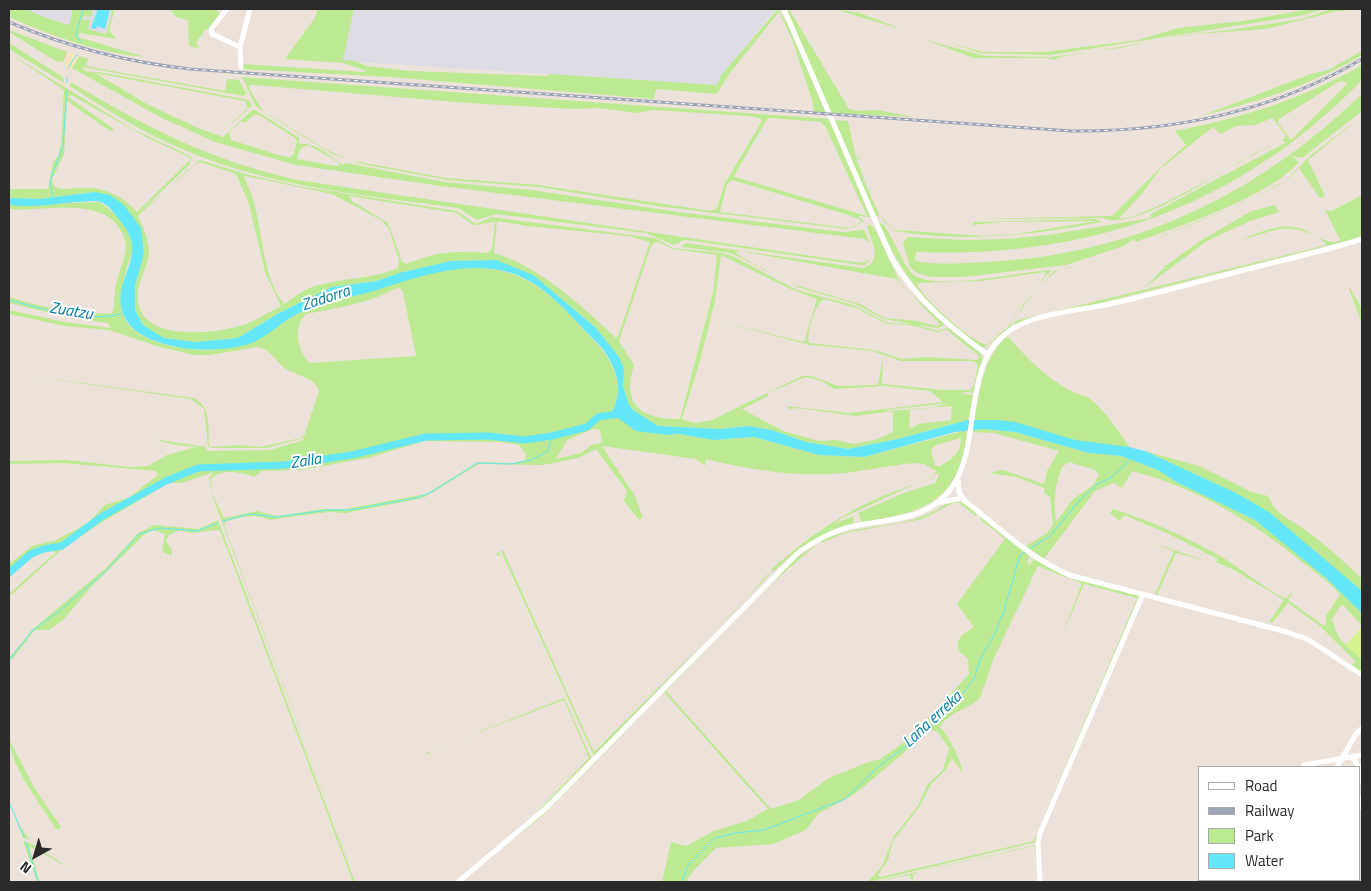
<!DOCTYPE html>
<meta charset="utf-8">
<style>
body{margin:0}
#map{position:relative;width:1371px;height:891px;overflow:hidden;background:#ede2da;font-family:"Titillium Web",sans-serif}
canvas{display:block}
.frame{position:absolute;inset:0;border:10px solid #2a2a2a;pointer-events:none}
.legend{position:absolute;left:1198px;top:766px;width:162px;height:115px;box-sizing:border-box;background:#fff;border:1px solid #aaa;margin:0;padding:6px 9px;list-style:none;font-size:15px;color:#2a2a2a}
.legend li{display:flex;align-items:center;gap:10px;height:25px}
.legend b{width:25px;border:1px solid #aaa}
.north{position:absolute;left:10px;top:831px;width:50px;height:50px;-webkit-text-stroke:4px #fff;paint-order:stroke;rotate:219deg;font-size:14px;font-weight:700;line-height:20px;text-align:center;color:#2a2a2a}
.north::after{content:'';display:block;margin:auto;width:18px;height:22px;background:#2a2a2a;clip-path:polygon(50% 0,100% 100%,50% 72%,0 100%)}
</style>
<div id="map">
<canvas width="1371" height="891"></canvas>
<div class="frame"></div>
<ul class="legend">
<li><b style="height:6px;background:#fff"></b>Road</li>
<li><b style="height:6px;background:#9da4b6"></b>Railway</li>
<li><b style="height:14px;background:#bce991"></b>Park</li>
<li><b style="height:14px;background:#63e7f9"></b>Water</li>
</ul>
<div class="north">N</div>
</div>
<script>
const g = document.querySelector('canvas').getContext('2d');
g.lineJoin = 'round';
function fill(path, color) {
  g.fillStyle = color;
  g.fill(path, 'evenodd');
}
function trace(path, color, width, dash) {
  g.strokeStyle = color;
  g.lineWidth = width;
  g.lineCap = dash ? 'butt' : 'round';
  g.setLineDash(dash || []);
  g.stroke(path);
}
function drawText(font, color, halo, rows, align = 'center') {
  g.font = font + ' "Titillium Web",sans-serif';
  g.lineWidth = 4;
  g.setLineDash([]);
  g.textBaseline = 'middle';
  g.strokeStyle = halo;
  g.fillStyle = color;
  for (const [text, x, y, turn = 0] of rows) {
    g.save();
    g.translate(x, y);
    g.rotate((+turn || 0) * Math.PI / 180);
    g.textAlign = isNaN(turn) ? turn : align;
    if (halo) g.strokeText(text, 0, 0);
    g.fillText(text, 0, 0);
    g.restore();
  }
}
fill(new Path2D(`
 M26,9H73L70,25L44,17Z
 M93,9H113L106,34L87,29L82,21L84,16L91,17Z
 M354,9H776L723,74L717,85L342,61Z`), '#dddce5');
fill(new Path2D(`
 M9,9H26L44,17L69,25L73,9H93L91,17L84,16L82,20H90L88,29L106,34L113,9H115L109,30L116,39L80,33L78,37L145,57C98,53 52,36 9,17Z
 M170,9H215L220,14L209,30L206,29L196,43L200,49L189,46L188,21L175,16Z
 M318,9H354L343,60L356,61L366,66L411,71L546,76L550,74L717,85L722,74L778,9L788,25L825,111H829L789,17L787,9H789L849,109L858,111L877,110L914,117L814,112L812,100L792,39L779,12L730,73L717,94L656,89L654,99L389,77L242,69V64L364,72L367,71L343,63L285,59L314,19Z
 M834,9L860,13L904,30Z
 M1310,9H1326L1299,16L1050,55L980,53L951,43L983,52H1044L1138,40L1178,28L1243,21Z
 M1361,9L1333,12L1266,29L1196,34L1060,57L1054,60L1049,58H974L926,40L985,56L1051,57L1119,48L1192,34L1236,29L1301,19L1329,10Z
 M9,30L67,52L63,63L59,60V63L9,32Z
 M9,43L63,77L64,83L9,49Z
 M1362,51V55C1310,86 1259,101 1201,116L1311,74L1328,70Z
 M9,53L133,129L192,157L189,165L138,214L200,160L249,175L298,186L457,211L476,224L492,217L506,219L655,238L673,248L722,253L732,256L797,290L853,305L888,323L914,324L938,331L948,328L980,353L983,359L975,393L964,392L962,394L974,395L968,420L898,439L848,449L806,442L772,430L749,426L720,429L658,426L633,410L629,405L623,386L624,369L619,358L595,327L556,294L496,260L451,261L399,273L377,281L332,287L281,312L238,338L196,342L164,338L143,325L135,310V286L144,252L143,241L95,192L40,199L9,198V189H48L53,162L58,156L61,144L64,90ZM71,95L148,138L191,158L190,160L137,212C121,194 102,186 77,188C72,188 63,190 58,188C53,187 53,182 52,179L64,155L67,101L110,131L114,129L68,97ZM200,162L234,173L237,176L249,204L265,272L281,306C267,313 251,324 236,327C209,334 141,341 138,300C136,283 148,269 149,252C149,240 143,227 138,216L187,170ZM245,176L332,194L381,220L389,229L399,260L398,268C368,281 334,277 305,290C298,294 291,299 285,304C266,287 262,236 256,211C254,200 249,188 244,178ZM349,196L457,213L473,225L495,222L492,248L488,253C456,250 436,252 406,264L402,261L388,223L352,201ZM497,221L528,226L629,236L650,242L618,336L616,338C582,306 539,266 494,253ZM656,241L673,249L717,255L713,293L680,419C642,420 621,405 634,365L619,341L651,246ZM721,255L793,290L817,299L804,342L715,320L810,345L873,351L900,361H973L978,364L974,385L970,390H943L882,384L883,358L878,385L838,386L812,376H802L712,420L694,423L682,419L700,361L715,301ZM824,299L856,308L887,324L910,325L937,332L947,330L978,355L979,358L978,360L925,357L902,359L874,350L809,343C806,333 815,304 824,299ZM805,377L822,381L834,389L885,386L930,391L943,402L850,413L785,406L790,409L799,408L855,416L893,411V432L875,440L854,444L836,440L819,441L783,431L742,409L768,396V393ZM950,403L930,408L886,411V410ZM952,406L951,420L919,424L912,428L909,427L910,409Z
 M79,56L89,59L86,65L90,67L225,91L227,79L239,80L246,93L244,96L83,67L84,71L105,73L249,100L252,106L221,133L248,108L245,101L95,73L147,104L198,128L223,137L252,110H255L299,138V144C316,142 331,157 343,165L346,163L445,182L532,190L678,212L843,232L864,230L870,243L865,239L441,186L296,165L215,142L160,117L72,68ZM254,115H259L295,138L297,141L294,154L290,157L282,156L231,140L229,132L242,121L245,123ZM308,145L338,162L339,164L337,166L297,159L300,149Z
 M1362,65V80C1240,206 1090,259 916,252L915,260C926,266 972,263 986,262C1133,255 1257,195 1362,94V111L1302,158L1292,156L1299,162C1269,197 1180,226 1136,242L1133,239L1136,237L1124,246L1066,265L964,277H931L917,273L910,267L903,243L908,237L964,240L1007,239L1048,235L1151,218V214L1285,143L1283,140C1245,153 1138,235 1103,218L987,219H973L1112,216L1162,166L1186,145L1175,131C1242,118 1303,99 1362,65ZM1340,81L1348,83L1291,140L1278,123L1279,119ZM1272,118L1285,134V138C1262,149 1134,226 1119,218L1142,194L1160,169L1213,127L1220,134L1236,126L1256,125Z
 M242,77L829,119L870,217L858,216L864,221L852,228L847,229L657,206L539,187L448,180L362,164L332,154L262,111L255,105ZM253,85L468,103L574,109L597,108L637,113L654,110L749,116L760,118L762,121L725,183L717,208L711,211L538,185L446,178L349,160L327,150L263,111L250,90L249,86ZM772,118L821,122L826,128L867,216L735,177L734,176L767,119ZM733,180L845,214L859,219L861,222L850,228L720,212L727,184Z
 M71,82C149,129 208,159 297,180L832,259L864,263L870,259L865,265H860L701,242L684,240L674,245L646,233L496,214L477,220L458,208C378,197 294,189 218,163C165,145 116,117 70,86Z
 M1362,116L1308,160L1325,196L1320,198L1299,168C1288,181 1277,186 1262,193C1207,221 1150,240 1092,262C1083,265 1062,267 1056,272C1043,281 1021,307 1015,321L1327,245C1323,240 1317,237 1311,234C1281,221 1270,234 1242,239C1262,232 1283,221 1304,230C1316,235 1324,243 1337,242L1340,240L1325,210L1332,211L1362,195V237L1013,325L1023,305L1054,271L1088,263L1154,239L1240,204L1285,181L1311,155Z
 M834,120L848,121L857,162L879,215L876,217Z
 M859,156L858,162C865,179 878,222 896,230L985,236L1016,234L1097,221L1000,222L973,225V222L1096,219L1102,222C1034,235 964,243 896,231L885,223C874,202 861,180 857,157Z
 M99,202C115,212 130,226 132,245C133,252 129,261 127,267C118,303 114,325 154,341C189,354 236,353 268,333C279,327 288,318 299,313C324,300 350,298 375,290C430,272 486,252 538,287C559,301 578,324 595,342C613,360 627,389 611,413L619,418L667,435L679,434L714,440L754,437L819,455L864,457L967,430C961,501 924,513 862,522L858,513L904,493L936,483L939,473L842,518L835,524L853,516L854,523C820,534 799,547 773,572L771,570C798,545 830,522 863,505C885,494 911,486 934,476L936,471L924,464L915,463C887,465 859,473 831,474C788,476 747,469 706,459L705,466L696,459L602,446L635,496L643,517L639,520L624,501L627,491L596,449L578,458L543,465L479,464L423,498L346,513L328,512L269,520C256,512 240,518 226,521L224,525L357,882L213,498L209,477L214,472L182,483H169L104,521L62,549L9,597V594L56,552C39,545 21,568 9,578V564L32,546L56,540L88,523L105,505L128,498L158,475L156,471L62,463L9,464V461L67,460L129,467L148,466L167,455L196,447L175,445L153,439L206,447V451L270,450L304,440L303,438L267,448H210L208,446L204,409L191,399L9,373L194,398C212,407 208,429 209,446L211,447L238,445L260,447L301,438L304,436L319,391C317,379 296,375 286,369C276,362 272,350 258,347L209,355H194L156,346L109,330L65,326L9,314V310L65,322L111,328L107,323L71,318L9,303V296C25,305 93,316 112,313C115,308 114,290 117,280C120,269 125,259 126,247C126,241 123,234 120,229C101,196 42,212 9,209V204L24,205ZM399,287L403,292L416,356L309,363C298,349 292,328 306,314C338,308 370,303 399,287ZM593,429L600,430L602,443L593,444L581,453L556,459L567,440ZM960,438C964,450 950,461 940,466H935L931,450L934,446ZM425,441L501,442L519,445L526,454L525,460L513,463L479,462L426,494L415,496L345,509H324L277,516L257,511L224,518L212,493L211,479C222,468 241,472 254,477L262,471L300,470L368,458Z
 M1275,205L1279,212L1250,221L1207,241L1144,288L1165,267L1164,265H1167L1200,241L1236,220L1252,211Z
 M879,223H882C893,236 905,269 914,275C938,292 1022,271 1052,270C1040,283 1010,310 1011,327L984,348C975,344 967,336 959,330C922,301 897,266 879,223ZM1045,272V276L1019,306L1009,326L987,345C970,341 926,301 917,285L918,283L981,281Z
 M870,224L876,231L901,285L944,324L943,326L937,328L884,319L853,303L800,288L731,253L681,247L686,243L863,268C885,261 870,240 867,226ZM740,251L896,279L940,324L937,326L918,321L885,318L860,304L792,284L741,257L735,252Z
 M1349,286L1362,309V323L1349,289Z
 M1008,336C1024,356 1046,377 1069,390C1075,394 1084,394 1090,399C1106,412 1118,430 1129,447L1094,444L974,420C981,388 982,358 1008,336Z
 M984,429L1015,432L1089,453L1121,456L1158,470L1178,483L1255,520L1272,531L1339,590L1362,613V626L1343,605L1340,606L1332,620L1339,638L1362,660V672L1352,665L1355,661L1320,626L1288,603L1272,623L1269,622L1284,600L1234,570L1216,562L1218,559L1169,534L1124,515L1120,521L1110,513L1113,509C1151,521 1191,539 1225,559C1246,572 1264,588 1286,599L1294,590L1288,600L1324,626L1326,623V616L1340,594C1328,582 1315,572 1302,562C1252,521 1195,487 1132,471L1122,488L1114,483L1095,491L1044,559L1026,546L1047,533L1053,525L1050,497L1044,493V488L1017,477L989,473L1003,470L1044,484L1047,471L1059,451L994,433L973,432L972,430ZM1069,462L1095,470L1099,475L1093,485L1073,499L1056,522C1054,499 1054,488 1062,467Z
 M1145,451L1199,466L1252,492L1268,496C1276,514 1286,517 1301,527C1322,542 1343,560 1361,578L1362,591L1268,512L1236,493Z
 M949,502C962,500 968,506 977,514L976,516L959,503H953L923,519L845,533L821,543V541C852,526 883,528 915,519C928,515 938,509 949,502Z
 M981,517L1013,542L1014,546L1015,544L1030,555L1027,562L1030,565L1034,559L1067,576V578L1038,566L993,660L980,698C969,710 952,709 940,727C948,735 962,761 962,772L952,758L945,771L931,784L920,806L893,841L888,860L878,875L880,877L1034,841L1137,598L1084,584L1061,638L1081,586V583L1071,578L1139,596L1036,842L868,882L882,866L894,836L918,806L927,785L943,770L949,748L937,731L931,730L855,794L818,814L806,830L773,844L716,848L694,870L686,882H662L671,842L686,846L716,830L747,821L768,809L664,692L542,816L460,882L525,829L796,558L817,544L763,591L666,691L771,809L799,800L829,778L871,761L879,760L923,729L924,723L969,674L968,659L959,651C954,638 965,633 974,627L957,604L1005,539L980,519Z
 M218,520L223,533L355,882H353L221,533L218,530L191,533L179,530L169,535L166,541L172,550L171,556L162,551L165,534L154,530L145,534L91,587L63,620L49,630H35L9,663V658L33,629L107,567L138,533L155,525L199,529Z
 M1144,540L1204,560L1176,553L1157,595L1155,594L1174,551Z
 M503,550L594,752L735,611L768,574L769,575L594,756L501,551Z
 M499,552L591,758L548,803L453,882L536,813L589,758L564,700L430,751L428,755L426,753L564,698L503,561L500,556L495,554Z
 M9,739L34,787L61,827L57,830C43,809 9,763 9,739Z
 M9,800L20,826L29,839L23,838Z
 M23,841L32,844L73,870L29,846L39,879V882H37Z
 M1036,845L1038,882L1035,846L918,872L913,875V882L909,875L873,882Z`), '#bce991');
fill(new Path2D(`
 M68,52L79,56L71,70L65,66Z`), '#f6e4ba');
fill(new Path2D(`
 M1362,627V660L1346,645Z`), '#d5f28c');
fill(new Path2D(`
 M98,9H110L105,29L97,26L96,29L91,28Z
 M95,192L110,195L124,205L141,228L144,253L135,286V310L143,325L164,338L196,342L238,338L281,312L332,287L377,281L399,273L451,261L496,260L533,275L595,327L619,357L624,369L623,386L629,405L633,410L658,426L720,429L749,426L772,430L806,442L848,449L898,439L968,420H998L1015,422L1075,440L1129,447L1145,451L1236,493L1269,512L1362,591V613L1326,578L1255,520L1178,483L1158,470L1121,456L1089,453L1015,432L984,429L955,432L864,457L819,455L754,437L714,440L679,434L667,435L636,431L611,413C626,391 615,362 599,345C580,326 561,303 539,287C490,252 429,273 377,290C351,298 326,300 301,312C285,319 272,333 256,341C239,350 202,351 183,348C149,342 113,329 122,287C125,275 133,260 132,247C132,235 125,227 118,218C113,212 108,204 100,202C94,200 85,202 79,202C60,203 26,209 9,204V198L40,199Z`), '#63e7f9');
trace(new Path2D(`
 M81,42L76,35L83,9
 M68,68L77,54
 M67,83V78
 M53,198L50,181L63,146L67,91
 M9,300C45,309 83,323 121,314
 M223,521L251,514L275,517L328,510H350L416,498L432,492L477,463L512,464L531,460L548,451L552,436
 M1028,550L1050,536L1079,501L1096,485L1112,477L1131,459
 M9,660L32,631L62,609L107,570L139,534L160,528L197,531L218,523
 M9,802L24,837
 M26,842L38,882
 M682,882L688,865L715,838L735,833L764,830L845,799L879,766L920,736L956,702L974,679L981,657L993,637L1004,611L1020,555L1025,552`), '#63e7f9', 1);
trace(new Path2D(`
 M9,573L31,554L44,549L62,546L101,517L166,481L198,468L284,465L352,455L426,437L487,436L525,440L552,436L587,427L598,417L619,414`), '#63e7f9', 7);
trace(new Path2D(`
 M227,9L211,29L212,34L240,47
 M784,9L892,259C916,299 950,327 988,355
 M241,67L240,47L250,9
 M958,479L959,492L965,501C998,527 1030,558 1069,575L1287,632L1309,640L1362,675
 M941,502L958,499
 M1352,757L1359,767
 M1304,765L1362,755
 M1337,767L1356,734L1362,728
 M1360,769L1362,774
 M1360,782L1362,778
 M1360,807L1362,798
 M458,882L545,809L800,551C817,540 834,530 854,526C887,519 920,521 945,496C988,450 955,366 1012,329C1038,313 1081,310 1110,304C1159,293 1208,279 1256,267C1292,258 1328,250 1362,239
 M1040,882L1038,843L1040,833L1143,594
 M1305,882L1308,880`), '#fff', 5);
const rail = new Path2D(`
 M9,22C67,47 127,62 190,69L1071,131C1173,132 1274,111 1362,59`);
trace(rail, '#9da4b6', 3);
trace(rail, '#fff', 1, [4]);
drawText('italic 16px', '#0280a0', '#fff', [
 ["Zadorra",326,299,-18],
 ["Zuatzu",71,312,9],
 ["Zalla",306,462,-9],
 ["Laña erreka",933,720,-43]
]);
</script>
